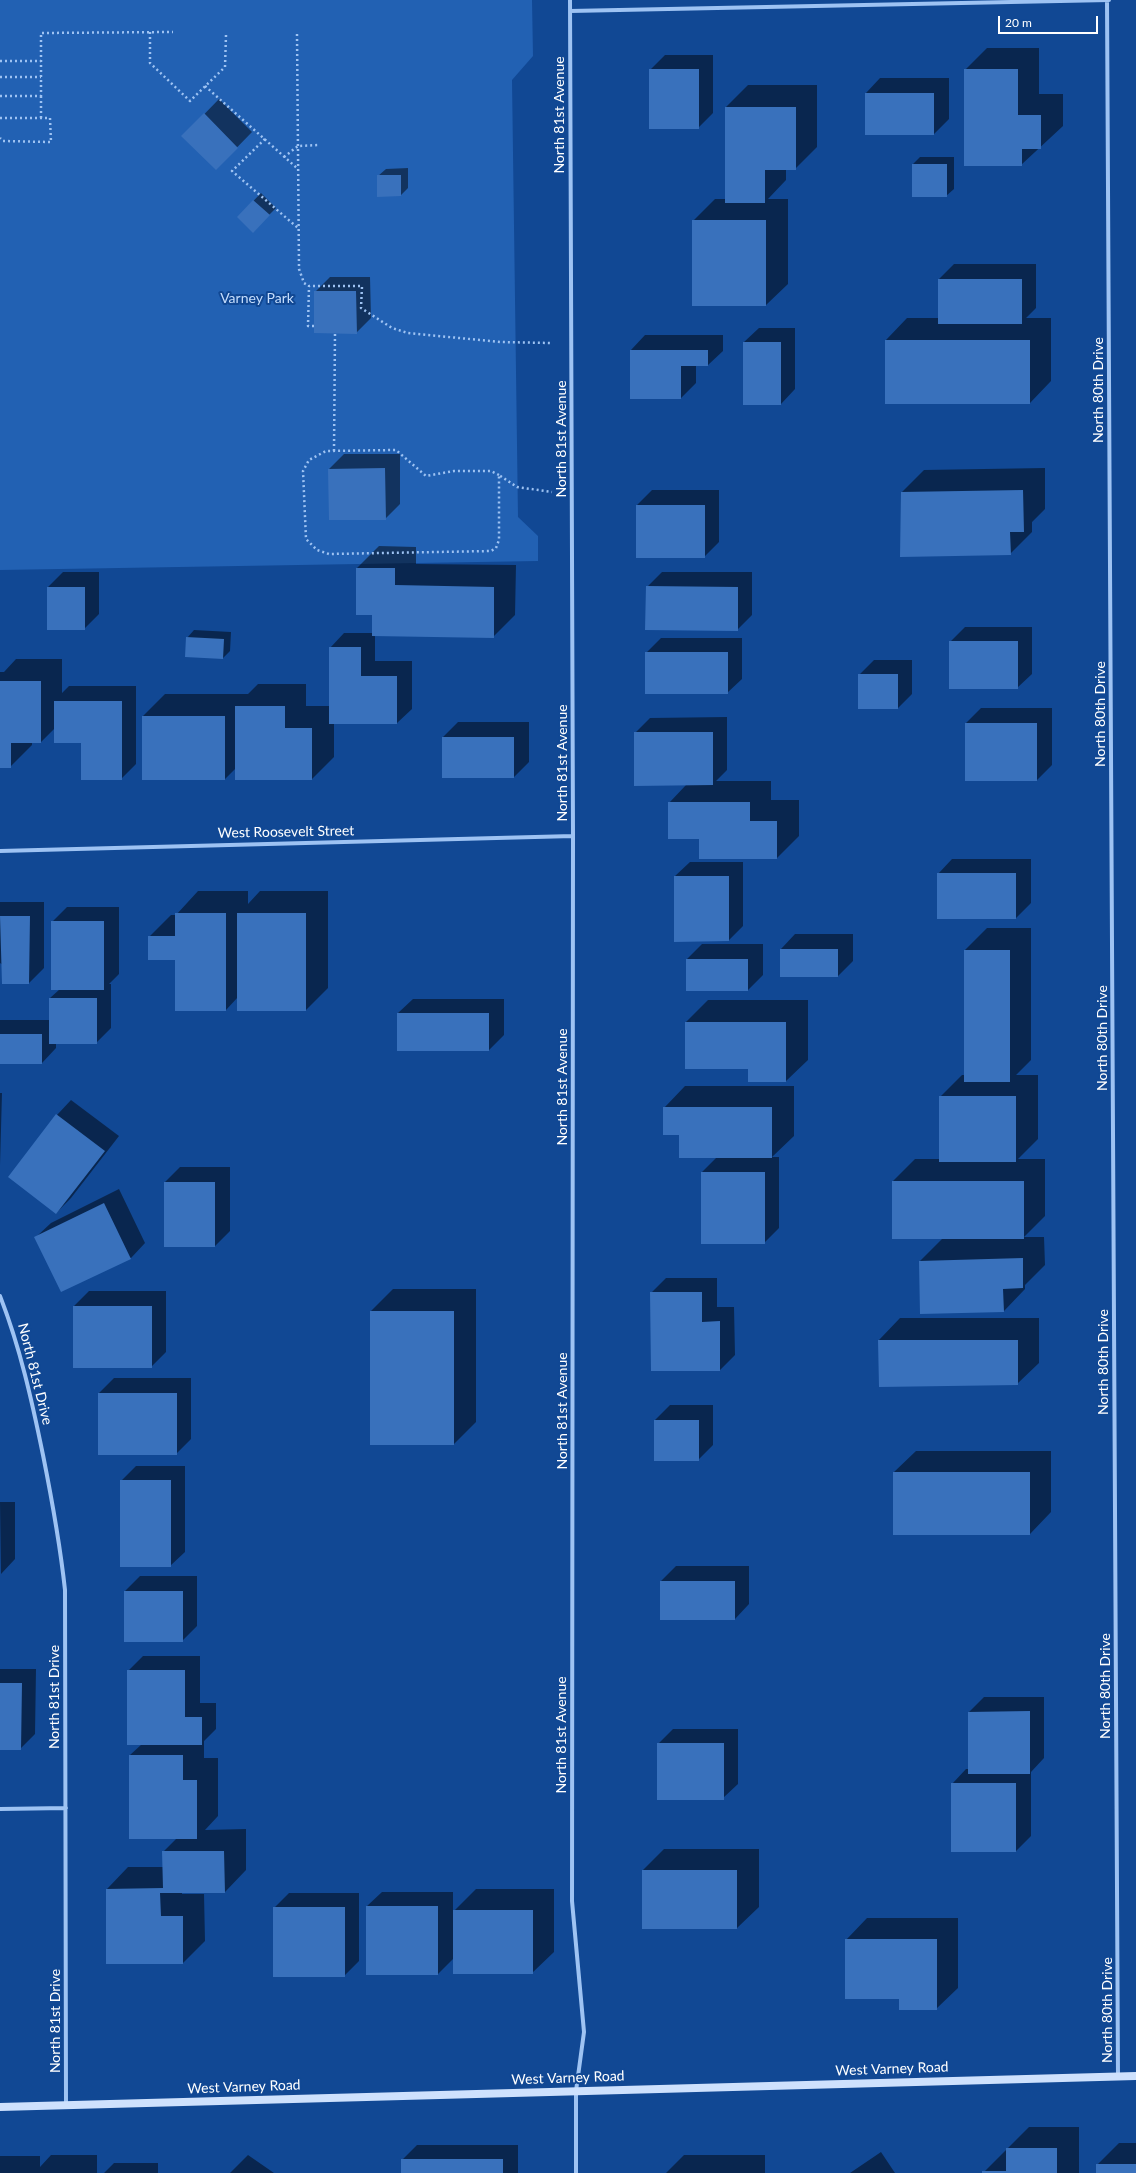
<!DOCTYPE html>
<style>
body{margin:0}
#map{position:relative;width:1136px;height:2173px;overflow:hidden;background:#114894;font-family:Lato,sans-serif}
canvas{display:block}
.scale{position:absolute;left:998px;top:16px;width:100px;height:18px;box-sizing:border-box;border:2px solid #fff;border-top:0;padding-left:5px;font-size:12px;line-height:14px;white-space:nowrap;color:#fff;-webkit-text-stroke:3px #114894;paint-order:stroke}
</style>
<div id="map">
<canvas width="1136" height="2173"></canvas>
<div class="scale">20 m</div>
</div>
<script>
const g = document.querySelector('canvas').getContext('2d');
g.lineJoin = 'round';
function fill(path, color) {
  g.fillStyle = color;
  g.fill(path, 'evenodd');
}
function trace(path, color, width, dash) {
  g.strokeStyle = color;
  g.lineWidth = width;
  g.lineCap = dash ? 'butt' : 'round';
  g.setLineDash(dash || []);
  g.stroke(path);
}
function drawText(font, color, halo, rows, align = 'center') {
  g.font = font + ' Lato,sans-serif';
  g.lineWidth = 4;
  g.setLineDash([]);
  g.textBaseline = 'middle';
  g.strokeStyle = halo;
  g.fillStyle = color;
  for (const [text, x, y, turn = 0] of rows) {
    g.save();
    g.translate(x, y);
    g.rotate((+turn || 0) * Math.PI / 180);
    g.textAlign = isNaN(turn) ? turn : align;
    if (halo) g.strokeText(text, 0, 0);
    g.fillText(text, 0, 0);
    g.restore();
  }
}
fill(new Path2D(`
 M0,0H532L533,56L512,80L518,517L538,536V561L0,570Z`), '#2261b3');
fill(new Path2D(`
 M987,48H1039V94H1063V126L1021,165L965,70Z
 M665,55H713V113L698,128L650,70Z
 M880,78H949V119L934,134L866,93Z
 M748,85H817V147L795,169H786V180L768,199H788V284L766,305L693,221L715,199H726V107Z
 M219,99L252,132L216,169L183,136Z
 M920,157H954V189L946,196L913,164Z
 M408,168V188L401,195L378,196V176L386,169Z
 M261,193L276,208L253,231L238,217Z
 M954,264H1036V308L1026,318H1051V381L1030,403L886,340L907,318H939V279Z
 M330,277H370L371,318L356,333L315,292Z
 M759,328H795V389L781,404L744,342Z
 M645,335H723V351L708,365H696V383L681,398L631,350Z
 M344,454H400V504L385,519H330L329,469Z
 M1045,468V509L1032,522V532L1010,554L902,492L924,470Z
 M652,490H719V542L704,557L637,505Z
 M379,546L416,547V564L516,565L515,615L493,637L375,635V661H412V709L397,723H334V757L312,779L236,768L225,779H143V716L165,694H248L258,684H306V706H330V648L344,633H373V614L357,568Z
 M63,572H99V614L84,629L48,587Z
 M662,572H752V615L737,630L647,587Z
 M965,627H1032V674L1017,688L950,642Z
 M194,630L231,632L230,651L223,658L187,638Z
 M661,638H742V679L727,693L646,653Z
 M16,659H62V693L69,686H136V764L121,779L82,742L55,728L41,742H32V745L10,767H0V672H4Z
 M874,660H912V694L898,708L859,675Z
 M981,708H1052V765L1037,780L966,723Z
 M727,717V770L716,781H771V800H799V836L777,858L700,838L669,803L686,785L635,733L650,718Z
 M458,722H529V762L514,777L443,737Z
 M952,859H1031V903L1016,918H938V874Z
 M690,862H743V926L729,940L675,876Z
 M198,891H248V904L260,891H328V988L306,1010L238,997L226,1010L176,959L149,937L171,915H176Z
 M0,902H44V968L29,983L0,963Z
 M67,907H119V974L109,984H111V1028L96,1043H56V1048L42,1063H0V1020H50V998L60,989L52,922Z
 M987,928H1031V1060L1016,1075H1038V1139L1018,1159H1045V1216L1024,1237H1044L1045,1265L1025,1285V1289L1004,1311L920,1261L943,1238L893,1181L915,1159H940V1097L962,1075H965V950Z
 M795,934H853V961L838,976L781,949Z
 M702,944H763V975L748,990H687V959Z
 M413,999H504V1035L489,1050L398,1013Z
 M708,1000H808V1060L786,1081L749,1068L686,1022Z
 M685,1086H794V1136L772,1157H779V1228L764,1243L702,1172L717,1157L680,1134L664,1108Z
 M0,1093H2L0,1165Z
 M71,1100L119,1136L71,1198L56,1213L57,1115Z
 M180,1167H230V1231L215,1246L165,1182Z
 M119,1189L145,1243L131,1258L36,1237L51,1223Z
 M666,1278H717V1307H734L735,1355L720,1370L651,1293Z
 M393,1289H476V1422L454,1444H371V1311Z
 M89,1291H166V1352L151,1367H74V1306Z
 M900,1318H1039V1363L1017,1384L879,1340Z
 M114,1378H191V1439L176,1454L99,1393Z
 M670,1405H713V1445L698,1460L655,1420Z
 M916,1451H1051V1512L1030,1534L894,1472Z
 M136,1466H185V1552L170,1566L121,1481Z
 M0,1502H15V1559L1,1574Z
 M676,1566H749V1604L735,1619L661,1581Z
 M140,1576H197V1626L182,1641L125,1591Z
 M143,1656H200V1703H216V1729L204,1741V1758H218V1816L205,1830L246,1829V1870L225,1892H182V1894H204L205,1941L183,1963L107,1889L128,1867H163V1852L177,1838H130V1755L142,1744L128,1671Z
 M0,1669H36L35,1734L20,1749H0Z
 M984,1697H1044V1758L1031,1772V1836L1016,1851H952V1784L966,1769H969V1712Z
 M673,1729H738V1784L723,1798L658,1744Z
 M664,1849H759V1907L737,1928L643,1870Z
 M476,1889H554V1952L532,1973L454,1958L438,1974L367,1906L382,1892H453V1912Z
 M289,1893H359V1961L344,1976L274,1908Z
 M867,1918H958V1988L936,2009L900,1998L846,1940Z
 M1029,2127H1079V2173H983Z
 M1119,2143H1136V2173H1097V2165Z
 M417,2145H518V2173H402V2160Z
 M881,2152L895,2173H850Z
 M51,2155H97V2173H0V2156H40V2167Z
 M248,2155L274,2173H230Z
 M684,2155H765V2173H666Z
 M114,2163H158V2173H104Z`), '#0007');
fill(new Path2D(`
 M649,69H699V129H649Z
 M964,69H1018V115H1041V149H1022V166H964Z
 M865,93H934V135H865Z
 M725,107H796V170H765V203H725Z
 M204,113L238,148L216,170L181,136Z
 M912,164H947V197H912Z
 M377,175H401V196L377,197Z
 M253,200L270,215L253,233L237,217Z
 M692,220H766V306H692Z
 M938,279H1022V324H938Z
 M314,291H356L357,334L314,333Z
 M885,340H1030V404H885Z
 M743,342H781V405H743Z
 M630,350H708V366H681V399H630Z
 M385,468L386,520H329L328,469Z
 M1023,490L1024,532H1010L1011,555L900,557L901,492Z
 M636,505H705V558H636Z
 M356,568H395V585L494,587V638L372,636V615H356Z
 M646,586L738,587V631L645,630Z
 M47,587H85V630H47Z
 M186,637L224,639L223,659L185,657Z
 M949,641H1018V689H949Z
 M329,647H361V676H397V724H329Z
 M645,652H728V694H645Z
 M858,674H898V709H858Z
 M0,681H41V743H11V768H0Z
 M54,701H122V780H81V743H54Z
 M235,706H285V728H312V780H235Z
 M142,716H225V780H142Z
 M965,723H1037V781H965Z
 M634,732H713V785L634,786Z
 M442,737H514V778H442Z
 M668,802H750V821H777V859H699V839H668Z
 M937,873H1016V919H937Z
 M674,876H729V941L674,942Z
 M175,913H226V1011H175V960H148V936H175Z
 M237,913H306V1011H237Z
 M0,916H30L29,984H2Z
 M51,921H104V990H51Z
 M780,949H838V977H780Z
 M964,950H1010V1082H964Z
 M686,959H748V991H686Z
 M49,998H97V1044H49Z
 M397,1013H489V1051H397Z
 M685,1022H786V1082H748V1069H685Z
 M0,1034H42V1064H0Z
 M939,1096H1016V1162H939Z
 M663,1107H772V1158H679V1135H663Z
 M56,1114L105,1151L56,1214L8,1177Z
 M701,1172H765V1244H701Z
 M892,1181H1024V1239H892Z
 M164,1182H215V1247H164Z
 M104,1203L131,1259L61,1292L34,1237Z
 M1023,1258V1288L1003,1289L1004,1312L920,1314L919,1261Z
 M650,1292H702V1322L720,1321V1371H651Z
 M73,1306H152V1368H73Z
 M370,1311H454V1445H370Z
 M878,1340H1018V1385L879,1387Z
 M98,1393H177V1455H98Z
 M654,1420H699V1461H654Z
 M893,1472H1030V1535H893Z
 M120,1480H171V1567H120Z
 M660,1581H735V1620H660Z
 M124,1591H183V1642H124Z
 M127,1670H185V1717H202V1745H127Z
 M0,1683H22L21,1750H0Z
 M1030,1711V1774H968V1712Z
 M657,1743H724V1800H657Z
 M129,1755H183V1780H197V1839H129Z
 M951,1783H1016V1852H951Z
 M162,1851H224L225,1893H160L161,1916H183V1964H106V1889L163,1888Z
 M642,1870H737V1929H642Z
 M366,1906H438V1975H366Z
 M273,1907H345V1977H273Z
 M453,1910H533V1974H453Z
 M845,1939H937V2010H899V1999H845Z
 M1006,2148H1057V2173H982V2171H1006Z
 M401,2159H503V2173H401Z
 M1096,2164H1136V2173H1096Z`), '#3971bc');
trace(new Path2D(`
 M150,32V63L190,101L225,67L226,35
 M297,34L299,269L304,283L309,286
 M0,61H41
 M0,77H41
 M205,86L298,169
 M0,96H41V33L173,32
 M41,96V118
 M0,118H50L51,142L3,141L0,138
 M265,139L232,171L298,228
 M284,157L298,146L319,145
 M314,326H308L309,286H362L361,308L392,328L408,333L500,342L551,343
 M334,451L335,333
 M499,475L491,471H454L426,476L396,450L326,451L309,460L303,471L306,539L317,550L329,554L491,551L496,548L499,540V475L517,487L552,492`), '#9ec3f3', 2.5, [2, 3]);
trace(new Path2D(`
 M570,0L573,836L572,1901L584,2032L576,2091V2173
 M1107,0L1118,2076
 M570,11L1109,0
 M0,851L573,836
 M0,1296C20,1347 32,1401 43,1455C52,1500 60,1544 65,1590L66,2105
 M0,1809L66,1808`), '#9ec3f3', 4);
trace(new Path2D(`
 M0,2107L1136,2076`), '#cee1fd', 8);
drawText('14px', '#fff', '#114894', [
 ["North 81st Avenue",559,115,-90],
 ["North 80th Drive",1098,390,-90],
 ["North 81st Avenue",561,439,-90],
 ["North 80th Drive",1100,714,-90],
 ["North 81st Avenue",562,763,-90],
 ["West Roosevelt Street",286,832,-1],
 ["North 80th Drive",1102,1038,-90],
 ["North 81st Avenue",562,1087,-90],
 ["North 80th Drive",1103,1362,-90],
 ["North 81st Drive",35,1374,76],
 ["North 81st Avenue",562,1411,-90],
 ["North 80th Drive",1105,1686,-90],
 ["North 81st Drive",54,1697,-90],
 ["North 81st Avenue",561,1735,-90],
 ["North 80th Drive",1107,2010,-90],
 ["North 81st Drive",55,2021,-90],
 ["West Varney Road",892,2069,-2],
 ["West Varney Road",568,2078,-2],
 ["West Varney Road",244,2087,-2]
]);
drawText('14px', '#c6defd', '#114894', [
 ["Varney Park",257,298]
]);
</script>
